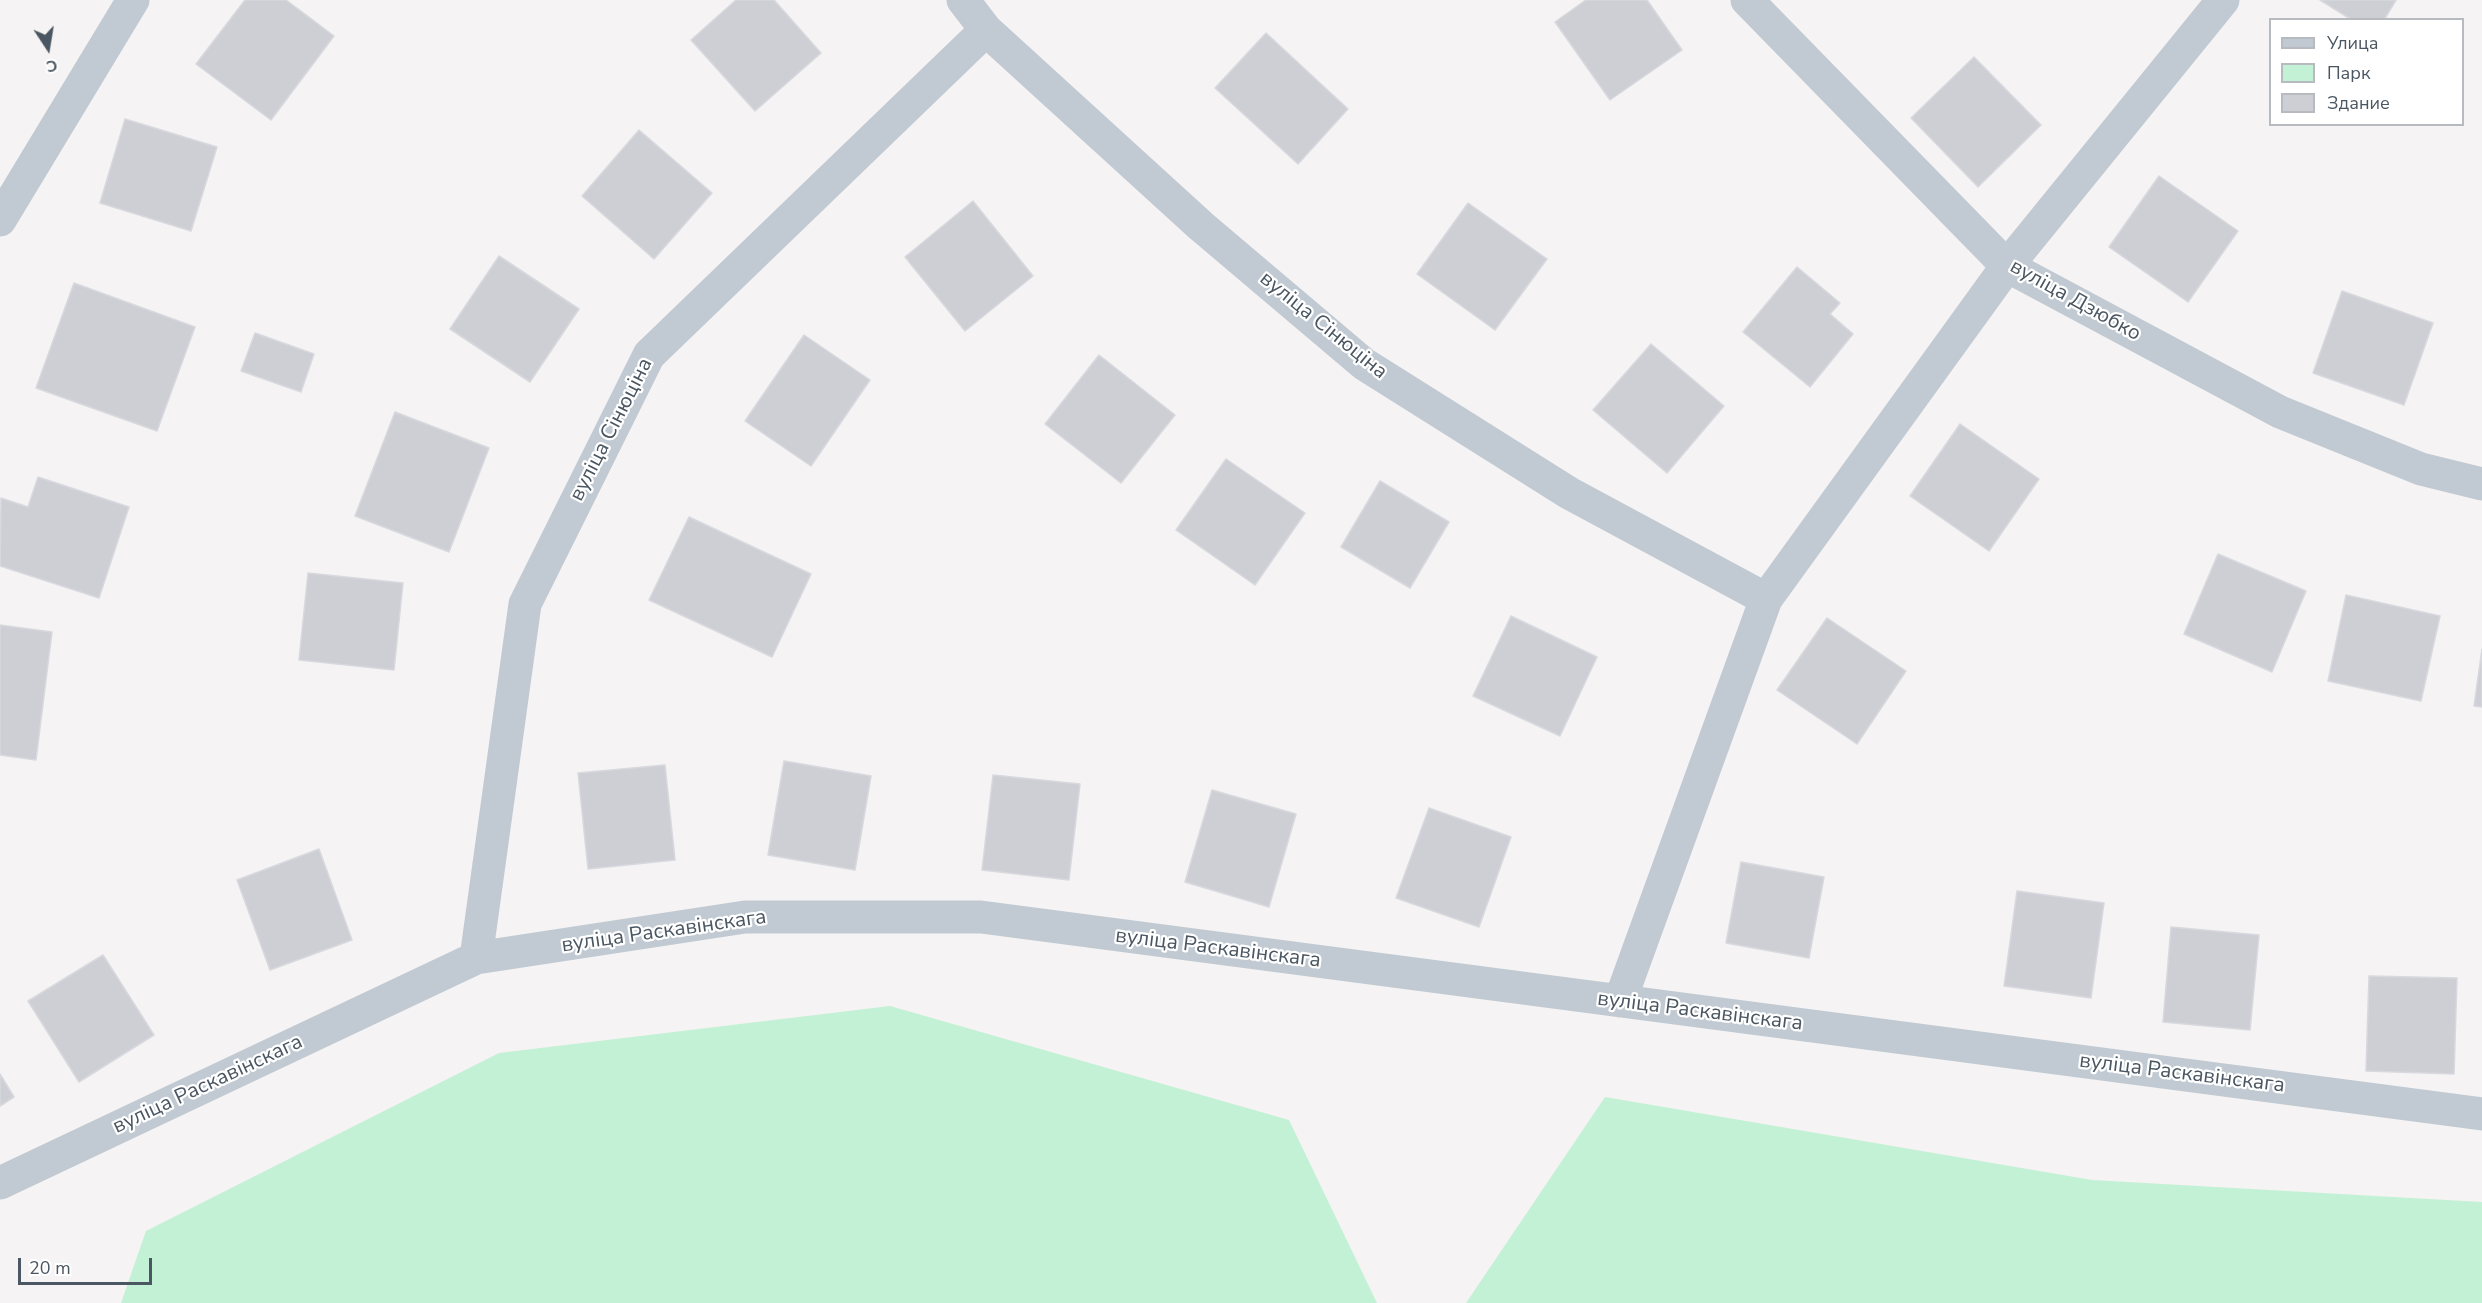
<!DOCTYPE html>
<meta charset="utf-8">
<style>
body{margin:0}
#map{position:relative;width:2482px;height:1303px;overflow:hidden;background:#f5f3f3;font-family:"Nunito Sans",sans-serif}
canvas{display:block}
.legend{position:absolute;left:2269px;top:18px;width:195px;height:108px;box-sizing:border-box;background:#fff;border:2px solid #b7bbc0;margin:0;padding:8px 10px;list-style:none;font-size:18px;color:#4a5661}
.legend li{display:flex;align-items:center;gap:12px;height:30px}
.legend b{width:30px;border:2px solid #b7bbc0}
.north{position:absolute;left:18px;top:18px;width:60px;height:60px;-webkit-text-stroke:4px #fff;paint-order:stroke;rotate:168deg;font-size:16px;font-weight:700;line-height:24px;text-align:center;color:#4a5661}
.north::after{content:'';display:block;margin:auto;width:21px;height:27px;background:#4a5661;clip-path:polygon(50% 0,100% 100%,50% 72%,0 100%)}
.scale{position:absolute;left:18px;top:1258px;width:134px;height:27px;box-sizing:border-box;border:3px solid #4a5661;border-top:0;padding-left:8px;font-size:18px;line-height:21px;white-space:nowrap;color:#4a5661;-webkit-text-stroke:4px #fff;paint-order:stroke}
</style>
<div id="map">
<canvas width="2482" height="1303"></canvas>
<ul class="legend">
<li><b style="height:8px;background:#c1cad2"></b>Улица</li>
<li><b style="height:16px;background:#c3f1d5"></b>Парк</li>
<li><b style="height:16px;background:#cdcfd5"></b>Здание</li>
</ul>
<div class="north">С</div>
<div class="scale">20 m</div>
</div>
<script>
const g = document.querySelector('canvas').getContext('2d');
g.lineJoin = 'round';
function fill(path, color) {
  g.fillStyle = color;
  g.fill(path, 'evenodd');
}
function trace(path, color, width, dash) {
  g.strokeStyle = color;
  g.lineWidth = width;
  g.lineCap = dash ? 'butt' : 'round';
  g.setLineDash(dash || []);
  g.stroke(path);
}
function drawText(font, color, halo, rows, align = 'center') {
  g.font = font + ' "Nunito Sans",sans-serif';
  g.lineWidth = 4.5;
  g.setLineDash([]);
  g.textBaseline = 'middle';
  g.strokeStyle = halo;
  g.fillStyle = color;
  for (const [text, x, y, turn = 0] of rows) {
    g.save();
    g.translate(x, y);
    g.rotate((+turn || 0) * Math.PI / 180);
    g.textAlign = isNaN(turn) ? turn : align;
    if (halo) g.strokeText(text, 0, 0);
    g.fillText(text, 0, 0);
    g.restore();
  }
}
fill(new Path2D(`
 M890,1006L1289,1120L1377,1303H121L146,1231L499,1053Z
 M1605,1097L2092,1180L2482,1202V1303H1466Z`), '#c3f1d5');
const building = new Path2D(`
 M245,0H286L334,36L271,120L196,64Z
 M736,0H774L821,53L755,111L691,40Z
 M1586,0H1647L1682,50L1610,100L1555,22Z
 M2320,0H2396L2384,20H2352Z
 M1266,33L1348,109L1298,164L1215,88Z
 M1974,57L2041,125L1978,187L1911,118Z
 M125,119L217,147L191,231L100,203Z
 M639,130L712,193L654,259L582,196Z
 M2159,176L2238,231L2188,302L2109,247Z
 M973,201L1033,276L965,331L905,257Z
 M1468,203L1547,259L1495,330L1417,274Z
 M499,256L579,309L530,382L450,329Z
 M1797,267L1840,303L1830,314L1853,334L1810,387L1743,332Z
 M74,283L195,327L157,431L36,388Z
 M2342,291L2433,323L2404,405L2313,373Z
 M255,333L314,354L301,392L241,371Z
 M804,335L870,380L811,466L745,421Z
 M1651,344L1724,406L1667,473L1593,410Z
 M1099,355L1175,415L1121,483L1045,424Z
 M395,412L489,448L449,552L355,516Z
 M1960,424L2039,479L1989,551L1910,496Z
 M1226,459L1305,513L1255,585L1176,530Z
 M38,477L129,507L99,598L0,566L1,498L28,507Z
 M1380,481L1449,522L1410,588L1341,547Z
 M689,517L811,574L772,657L649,600Z
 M2218,554L2306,591L2272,672L2184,634Z
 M308,573L403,583L394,670L299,660Z
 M2346,595L2440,616L2421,701L2328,681Z
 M1511,616L1597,657L1560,736L1473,696Z
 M1827,618L1906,671L1857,744L1777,690Z
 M0,625L52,632L36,760L0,755Z
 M2482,649V707L2474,706Z
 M784,761L871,776L855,870L768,855Z
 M665,765L675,860L588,869L578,773Z
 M993,775L1080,784L1069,880L982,870Z
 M1212,790L1296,814L1269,907L1185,882Z
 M1429,808L1511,837L1479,927L1396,898Z
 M319,849L352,940L270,970L237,880Z
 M1741,862L1824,877L1809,958L1726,943Z
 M2017,891L2104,903L2091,998L2004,986Z
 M2171,927L2259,935L2250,1030L2163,1022Z
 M103,955L154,1035L79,1082L28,1001Z
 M2369,976L2457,978L2454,1074L2366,1071Z
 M0,1074L14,1097L0,1106Z`);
fill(building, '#cdcfd5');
trace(building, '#d7d9de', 1.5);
trace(new Path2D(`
 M963,0L986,30L1201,226L1364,364L1569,493L1766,599
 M1747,0L2007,266L2280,412L2421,469L2482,484
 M0,220L133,0
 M476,958L525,604L649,355L986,30
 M1620,1001L1766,599L2007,266L2223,0
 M0,1183L476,958L745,917H981L2482,1114`), '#c1cad2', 33);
drawText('21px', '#4a5661', '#fff', [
 ["вуліца Дзюбко",2075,301,29],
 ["вуліца Сінюціна",1323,326,39],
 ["вуліца Сінюціна",612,430,-63],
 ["вуліца Раскавінскага",664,932,-8],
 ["вуліца Раскавінскага",1218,949,7],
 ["вуліца Раскавінскага",1700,1012,7],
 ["вуліца Раскавінскага",2182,1074,7],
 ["вуліца Раскавінскага",208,1085,-25]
]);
</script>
